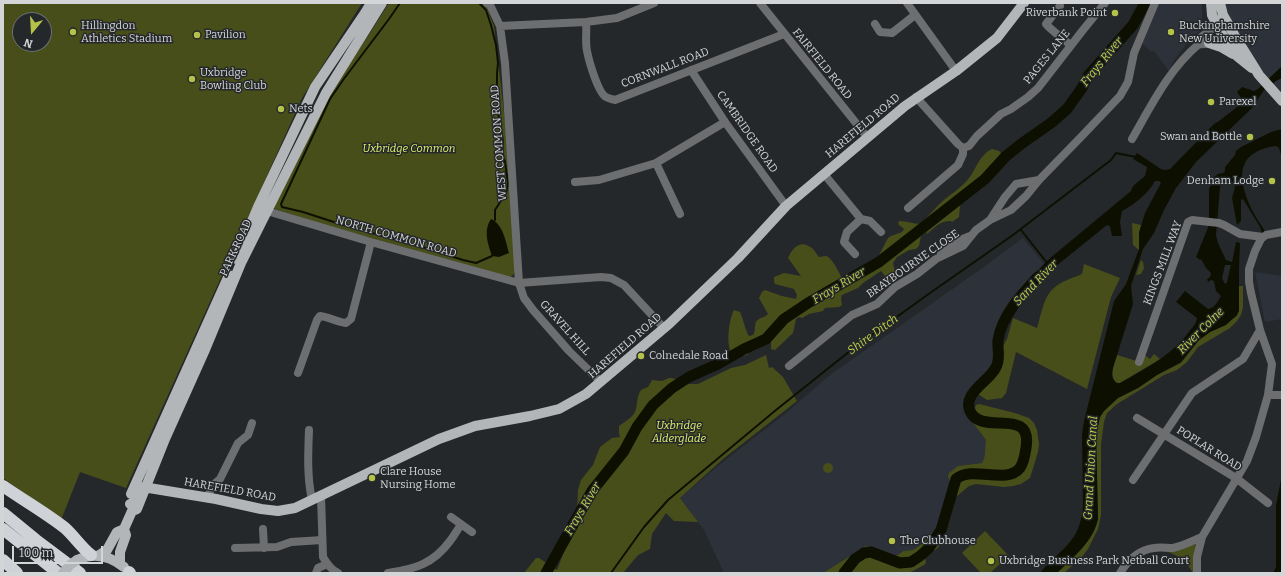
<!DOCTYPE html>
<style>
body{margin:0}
#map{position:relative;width:1285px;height:576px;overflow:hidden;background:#25282b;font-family:Bitter,serif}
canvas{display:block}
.frame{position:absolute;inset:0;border:4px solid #d3d5d7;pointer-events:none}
.north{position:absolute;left:12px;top:12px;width:40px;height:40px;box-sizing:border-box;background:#25282b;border:1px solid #6b6d70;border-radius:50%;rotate:198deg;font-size:11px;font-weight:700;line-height:16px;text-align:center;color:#d3d5d7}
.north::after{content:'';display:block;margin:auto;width:14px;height:18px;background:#b4c24a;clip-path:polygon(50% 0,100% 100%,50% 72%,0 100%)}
.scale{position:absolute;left:12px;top:546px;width:91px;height:18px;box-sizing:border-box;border:2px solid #d3d5d7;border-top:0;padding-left:5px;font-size:12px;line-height:14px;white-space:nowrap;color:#d3d5d7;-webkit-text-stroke:3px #25282b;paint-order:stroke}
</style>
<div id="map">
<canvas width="1285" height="576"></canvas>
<div class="frame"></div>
<div class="north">N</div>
<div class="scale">100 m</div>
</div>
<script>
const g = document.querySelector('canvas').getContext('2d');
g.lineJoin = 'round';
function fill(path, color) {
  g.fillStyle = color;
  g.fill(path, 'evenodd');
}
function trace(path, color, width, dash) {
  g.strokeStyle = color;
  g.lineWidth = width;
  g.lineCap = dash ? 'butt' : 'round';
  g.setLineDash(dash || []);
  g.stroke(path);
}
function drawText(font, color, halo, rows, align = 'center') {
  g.font = font + ' Bitter,serif';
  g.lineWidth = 3;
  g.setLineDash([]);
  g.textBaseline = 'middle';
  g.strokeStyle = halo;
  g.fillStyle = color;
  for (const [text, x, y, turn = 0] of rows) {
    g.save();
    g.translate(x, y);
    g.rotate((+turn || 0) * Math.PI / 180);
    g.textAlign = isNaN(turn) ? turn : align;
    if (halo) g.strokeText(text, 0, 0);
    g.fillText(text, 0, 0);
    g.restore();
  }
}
fill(new Path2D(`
 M1159,3H1202V20L1206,26L1191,38L1172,63L1169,71L1154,51L1151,52L1141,42L1156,9Z
 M1224,3H1282V94L1261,71L1229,20Z
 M1023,238L1044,264L1033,274L1025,284L1014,300L998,334L994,366L968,392L963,408L970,419L986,440L985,447L986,450L985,457L982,463L958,466L948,476L950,479L944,509L939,524L934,531L923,543L913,550L903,551L898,555L894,556L887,552L866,546L823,573H724L704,530L680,498L719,465L786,413L830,375L981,269Z
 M1255,272L1282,276V319L1265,322Z`), '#2c313a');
fill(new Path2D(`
 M3,3H362L302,98L126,488L80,472L61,520L3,478ZM20,20H44V44H20Z
 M389,3H482L486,6L494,26L507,139L516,271L513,275L510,277L335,228L275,209L273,206L328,96L368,36Z
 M992,149L999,151L1001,153V164L997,169L985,177L963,200L960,206L959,217L952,222L951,221C939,221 936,227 927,234V232L921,236L919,246L916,249L909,250L897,257L893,263L896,277L895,281L891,282L888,280L881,271L863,283L858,288L842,295L841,298L842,305L839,307L825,308L823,311L809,314L802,318L799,317L796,319L793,333L775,350L771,349V339C770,339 765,337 764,337C758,338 750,350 747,355L736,357C735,355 733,354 731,352C726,343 729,319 734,310L740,312C743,318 746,333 749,336L753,335C756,331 754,326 756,322C759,317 765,318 768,314L759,298L762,292L765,290L782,296L796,299L797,295L794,289L775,284L774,281V277L784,273L801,276L788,258C793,246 802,239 813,249C815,251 817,255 819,257C821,257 823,256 826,256C832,257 839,273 842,278L861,272L876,261L888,238L891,236L902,232L904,229L898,224L899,221C907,221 913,224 921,224C929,215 937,206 945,199C954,192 962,187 969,178C976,169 980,154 992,149Z
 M1132,223L1141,225L1139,233V250L1133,245Z
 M1141,260L1143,262L1144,268L1141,274L1136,275Z
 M1084,264L1120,278L1111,297L1087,389L1016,352L1006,393L1002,398L987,400L975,392L974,389L984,380L991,377L996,373L1003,346L1007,339L1013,318L1037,328C1041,316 1043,297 1054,288C1061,281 1073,278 1082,274Z
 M1239,286H1243V307L1241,315L1237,321L1230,328L1198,347L1187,362L1177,370L1164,375L1117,404L1107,413L1104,422L1101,444V515L1098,529L1088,549L1081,558L1064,573H1057C1073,558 1093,541 1098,519L1096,435L1100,417L1104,411L1118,398L1138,388L1157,375L1181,363L1199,340L1210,332L1217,329L1237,316Z
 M1154,354L1160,359L1120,383H1117C1108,376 1114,364 1117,355L1140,362L1144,356H1146L1150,359Z
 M766,355L769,368L772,367L783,377L797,401L723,459L680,498L698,522L674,521L666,513L652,534L650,549L638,555L623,573H524L536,558H539L557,570L567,544L577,511L578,490L581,480L593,465L600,447L612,438L620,437L619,433V426C624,422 632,418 635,412C638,405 636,397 641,390L648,387L652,380L662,381L669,378H672L689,384H698L731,368L745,365Z
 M979,404L1015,413L1029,418L1034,423L1037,430L1039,444L1038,452L1030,478L1021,484L1013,486L1004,487L976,484L969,486L957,496L954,494L948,476L949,473L958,466L982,463C987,454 984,450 986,440L970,419L976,405Z
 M823 468a5 5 0 1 1 10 0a5 5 0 1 1-10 0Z
 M934,531L943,536C942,547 933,552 925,557L926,563L924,565L909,573H823L866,546L887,552L894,556L898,555L903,551L913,550L916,548L923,543Z
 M985,531L1009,556L990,573H981L962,553Z
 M1196,544L1193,573C1186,561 1178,555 1165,551Z`), '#474e19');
fill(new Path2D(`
 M1282,66V78L1276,81L1264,90L1252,108L1196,162L1176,188L1164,210L1154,233L1143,249L1131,286L1133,304L1113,368C1112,374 1111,379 1117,383H1120C1147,368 1174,354 1191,329C1194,326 1196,323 1197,318L1176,302L1185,291L1208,309C1215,308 1218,301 1221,296L1216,291L1214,281L1211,280L1208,282L1207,279L1210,277L1211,273L1206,268L1201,259L1200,260L1196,257L1209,225V189L1214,177L1218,174L1223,173L1225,171V167L1235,155L1236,151L1241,147L1271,132L1282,129V158L1279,148L1276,146C1241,151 1236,171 1248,201C1252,212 1260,223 1266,233H1262L1260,227L1243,199L1241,200V221L1237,225L1232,198L1235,187L1233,182C1227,178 1223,180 1220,187L1216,235L1218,243L1226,260L1232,262L1236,242L1240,243L1239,270V311L1237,315L1226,325L1210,332L1199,340L1181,362L1157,375L1138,388L1118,398L1104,411L1100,417L1096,435L1098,519C1093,542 1073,557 1057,573H1040C1061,548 1081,542 1083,505L1082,434L1084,421L1114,301L1126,284L1139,249V233L1145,213L1161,183L1159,181H1155C1148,194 1135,204 1122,211L1120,222L1122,236H1112L1110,226L1107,225L1050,271L1032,290L1025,284L1049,259L1131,191L1133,186L1145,176L1147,167L1133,159L1137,153L1161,169L1165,170L1170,169L1214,124L1219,121L1241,104L1243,101L1237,92L1242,87L1254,91L1258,89ZM1225,265H1231L1227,282L1225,284L1222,278Z
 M491,219C503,224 506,242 509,253L499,257L492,256C488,244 483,231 491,219Z
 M1282,474V573H1273L1276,567V505Z`), '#0d1000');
trace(new Path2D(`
 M400,3L389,19L343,80L330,99L281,204L282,207L303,212L340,224L419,246L463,260L476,263L492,256
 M479,3L486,10L491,25L496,45L498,63L497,73V92L499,103L498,112L503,142L502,152L505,162L508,183L506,193L495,210V220
 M1021,230L1048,264
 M611,573L644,527L668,500L776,410L855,347L930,293L1013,235L1111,160L1116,153L1136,157`), '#0d1000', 2);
trace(new Path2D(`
 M546,573L592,491L624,451L637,427L653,405L672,388L689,377L718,364L744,349L766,339L784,319L808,303L879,262L985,179L1005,157L1021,144L1051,123L1067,109L1082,88L1088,76L1133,25L1145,3
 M844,573L855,559L864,553L871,552L900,563L911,562L920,556L929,548L941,530L956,479C973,465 1006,485 1020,468C1024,462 1025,455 1026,448C1033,405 981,437 970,411C962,393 990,381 996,367C1001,358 997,349 998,340C1002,315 1022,294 1038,277`), '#0d1000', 11);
trace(new Path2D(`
 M487,3L490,5L500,26L505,63L519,283L524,298L533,310L569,351L601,382
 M760,3L868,138
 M907,3L956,71
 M1060,6L1046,24C1054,33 1062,37 1070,45
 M586,22C587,31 585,42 587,51C589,61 598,93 606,97C609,99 612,99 615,100L784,34
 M875,24L880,32L892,33L915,15
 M1217,25L1228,26C1227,29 1225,33 1223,35C1218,41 1206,45 1199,44L1200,38Z
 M500,26L586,22L617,18L654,3
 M691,70L725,122L786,206
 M916,97L958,144L963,148
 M1132,139C1151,106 1169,69 1199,44
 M963,148L969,146L977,136L1001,114L1011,109L1028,97L1038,88L1083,30L1105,3
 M656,163L680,214
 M824,174L861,219L847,232L844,242L855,254
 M575,182L599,180L656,163L725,122
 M908,208L958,165L963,154V148
 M267,211L371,242L519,283L601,277L611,278L624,285L664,328
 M861,219L870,221L881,232
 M990,220L1005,197L1016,184L1039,180
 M941,254L950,244L970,236
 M1139,362L1188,222L1192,220L1219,223L1224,225L1240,234L1263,237
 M789,366L852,315L877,304L895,287L917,274L936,259L963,246L976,230L990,220L1011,210L1026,196L1039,180L1080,138L1120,96L1128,82L1134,53L1155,3
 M298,373L317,320L320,316C329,317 337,322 346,323L351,319L371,242
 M1268,395H1282
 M1137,418L1236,478L1268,503
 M309,430C308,454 307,477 312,500
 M1133,480L1192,393L1243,359L1260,330
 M321,496L323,557C327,564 331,570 338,573
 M207,498L213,485L220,479L238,443L248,435L252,423
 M451,517L472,532
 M263,529L264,548
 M235,548L277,547L291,542L322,540
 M316,573L318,568L327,564
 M388,573C415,569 433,564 450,541C454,536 457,530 461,525
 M1120,573C1128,560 1138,550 1154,548C1160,547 1166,548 1173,548C1183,546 1192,541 1202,537
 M1197,573V557L1202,537L1247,461L1256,437L1268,395L1272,364L1260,330L1251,293L1249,282V269L1255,251L1261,239L1266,235L1282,232`), '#6d6e70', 8);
trace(new Path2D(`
 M1211,3L1212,15L1217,25L1225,40L1237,56L1252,68
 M1220,3L1223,15L1236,38L1259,75L1282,101
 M1209,43L1221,47L1233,54
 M236,259L258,207L315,87L365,13L371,3
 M131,494L229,275
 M130,504L133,503L140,488L143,487L216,499L261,509L278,511L295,508L439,439L475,426L530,416L559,409L586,394L669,324L738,258L786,206L905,106L956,71L997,38L1024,3
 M98,556L107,550L117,532L124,529
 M77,560C94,552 110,556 124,567
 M120,564V552L126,535L124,529L132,511L137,509L165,439L204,352L241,263L326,93L382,3`), '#b3b6b9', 10);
trace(new Path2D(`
 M3,486C23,500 46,513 65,528C74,536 81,547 91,555
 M3,513L36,540L80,573
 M3,529L58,573
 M3,560L17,573
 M129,572L130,573`), '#cfd2d6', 12);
trace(new Path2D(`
 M63,573L70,565L77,560`), '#b3b6b9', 10);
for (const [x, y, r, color] of [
 [1115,13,4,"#b4c24a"],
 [73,32,4,"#b4c24a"],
 [1171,32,4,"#b4c24a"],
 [197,35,4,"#b4c24a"],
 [192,79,4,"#b4c24a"],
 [1211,102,4,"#b4c24a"],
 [281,109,4,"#b4c24a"],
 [1250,137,4,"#b4c24a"],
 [1272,181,4,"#b4c24a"],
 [641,356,4,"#b4c24a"],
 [372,478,4,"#b4c24a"],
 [892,541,4,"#b4c24a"],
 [991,561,4,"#b4c24a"]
]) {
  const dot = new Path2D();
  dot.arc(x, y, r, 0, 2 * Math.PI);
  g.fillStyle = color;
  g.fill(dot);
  trace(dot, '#25282b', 1.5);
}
drawText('11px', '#d3d5d7', '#25282b', [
 ["Riverbank Point",1107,13,"right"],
 ["Hillingdon",81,26],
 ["Athletics Stadium",81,39],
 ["Buckinghamshire",1179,26],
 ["New University",1179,39],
 ["Pavilion",205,35],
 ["Uxbridge",200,73],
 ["Bowling Club",200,86],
 ["Parexel",1219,102],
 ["Nets",289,109],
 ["Swan and Bottle",1242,137,"right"],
 ["Denham Lodge",1264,181,"right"],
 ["Colnedale Road",649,356],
 ["Clare House",380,472],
 ["Nursing Home",380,485],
 ["The Clubhouse",900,541],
 ["Uxbridge Business Park Netball Court",999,561]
], 'left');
drawText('11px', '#d3d5d7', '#25282b', [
 ["PAGES LANE",1047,57,-51],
 ["FAIRFIELD ROAD",822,64,51],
 ["CORNWALL ROAD",665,68,-21],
 ["HAREFIELD ROAD",863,126,-40],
 ["CAMBRIDGE ROAD",747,132,55],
 ["WEST COMMON ROAD",499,143,-94],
 ["NORTH COMMON ROAD",396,237,16],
 ["PARK ROAD",236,248,-65],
 ["KINGS MILL WAY",1163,263,-69],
 ["BRAYBOURNE CLOSE",913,264,-35],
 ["GRAVEL HILL",565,328,48],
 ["HAREFIELD ROAD",625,346,-41],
 ["POPLAR ROAD",1209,449,32],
 ["HAREFIELD ROAD",230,490,10]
]);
drawText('italic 11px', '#dff06f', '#25282b', [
 ["Uxbridge Common",409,149],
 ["Uxbridge",679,426],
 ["Alderglade",679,439]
]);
drawText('italic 12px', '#becd4a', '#25282b', [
 ["Frays River",1102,62,-51],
 ["Sand River",1036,283,-46],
 ["Frays River",839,286,-31],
 ["River Colne",1201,331,-45],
 ["Shire Ditch",873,335,-36],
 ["Grand Union Canal",1091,468,-87],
 ["Frays River",583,509,-59]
]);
</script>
